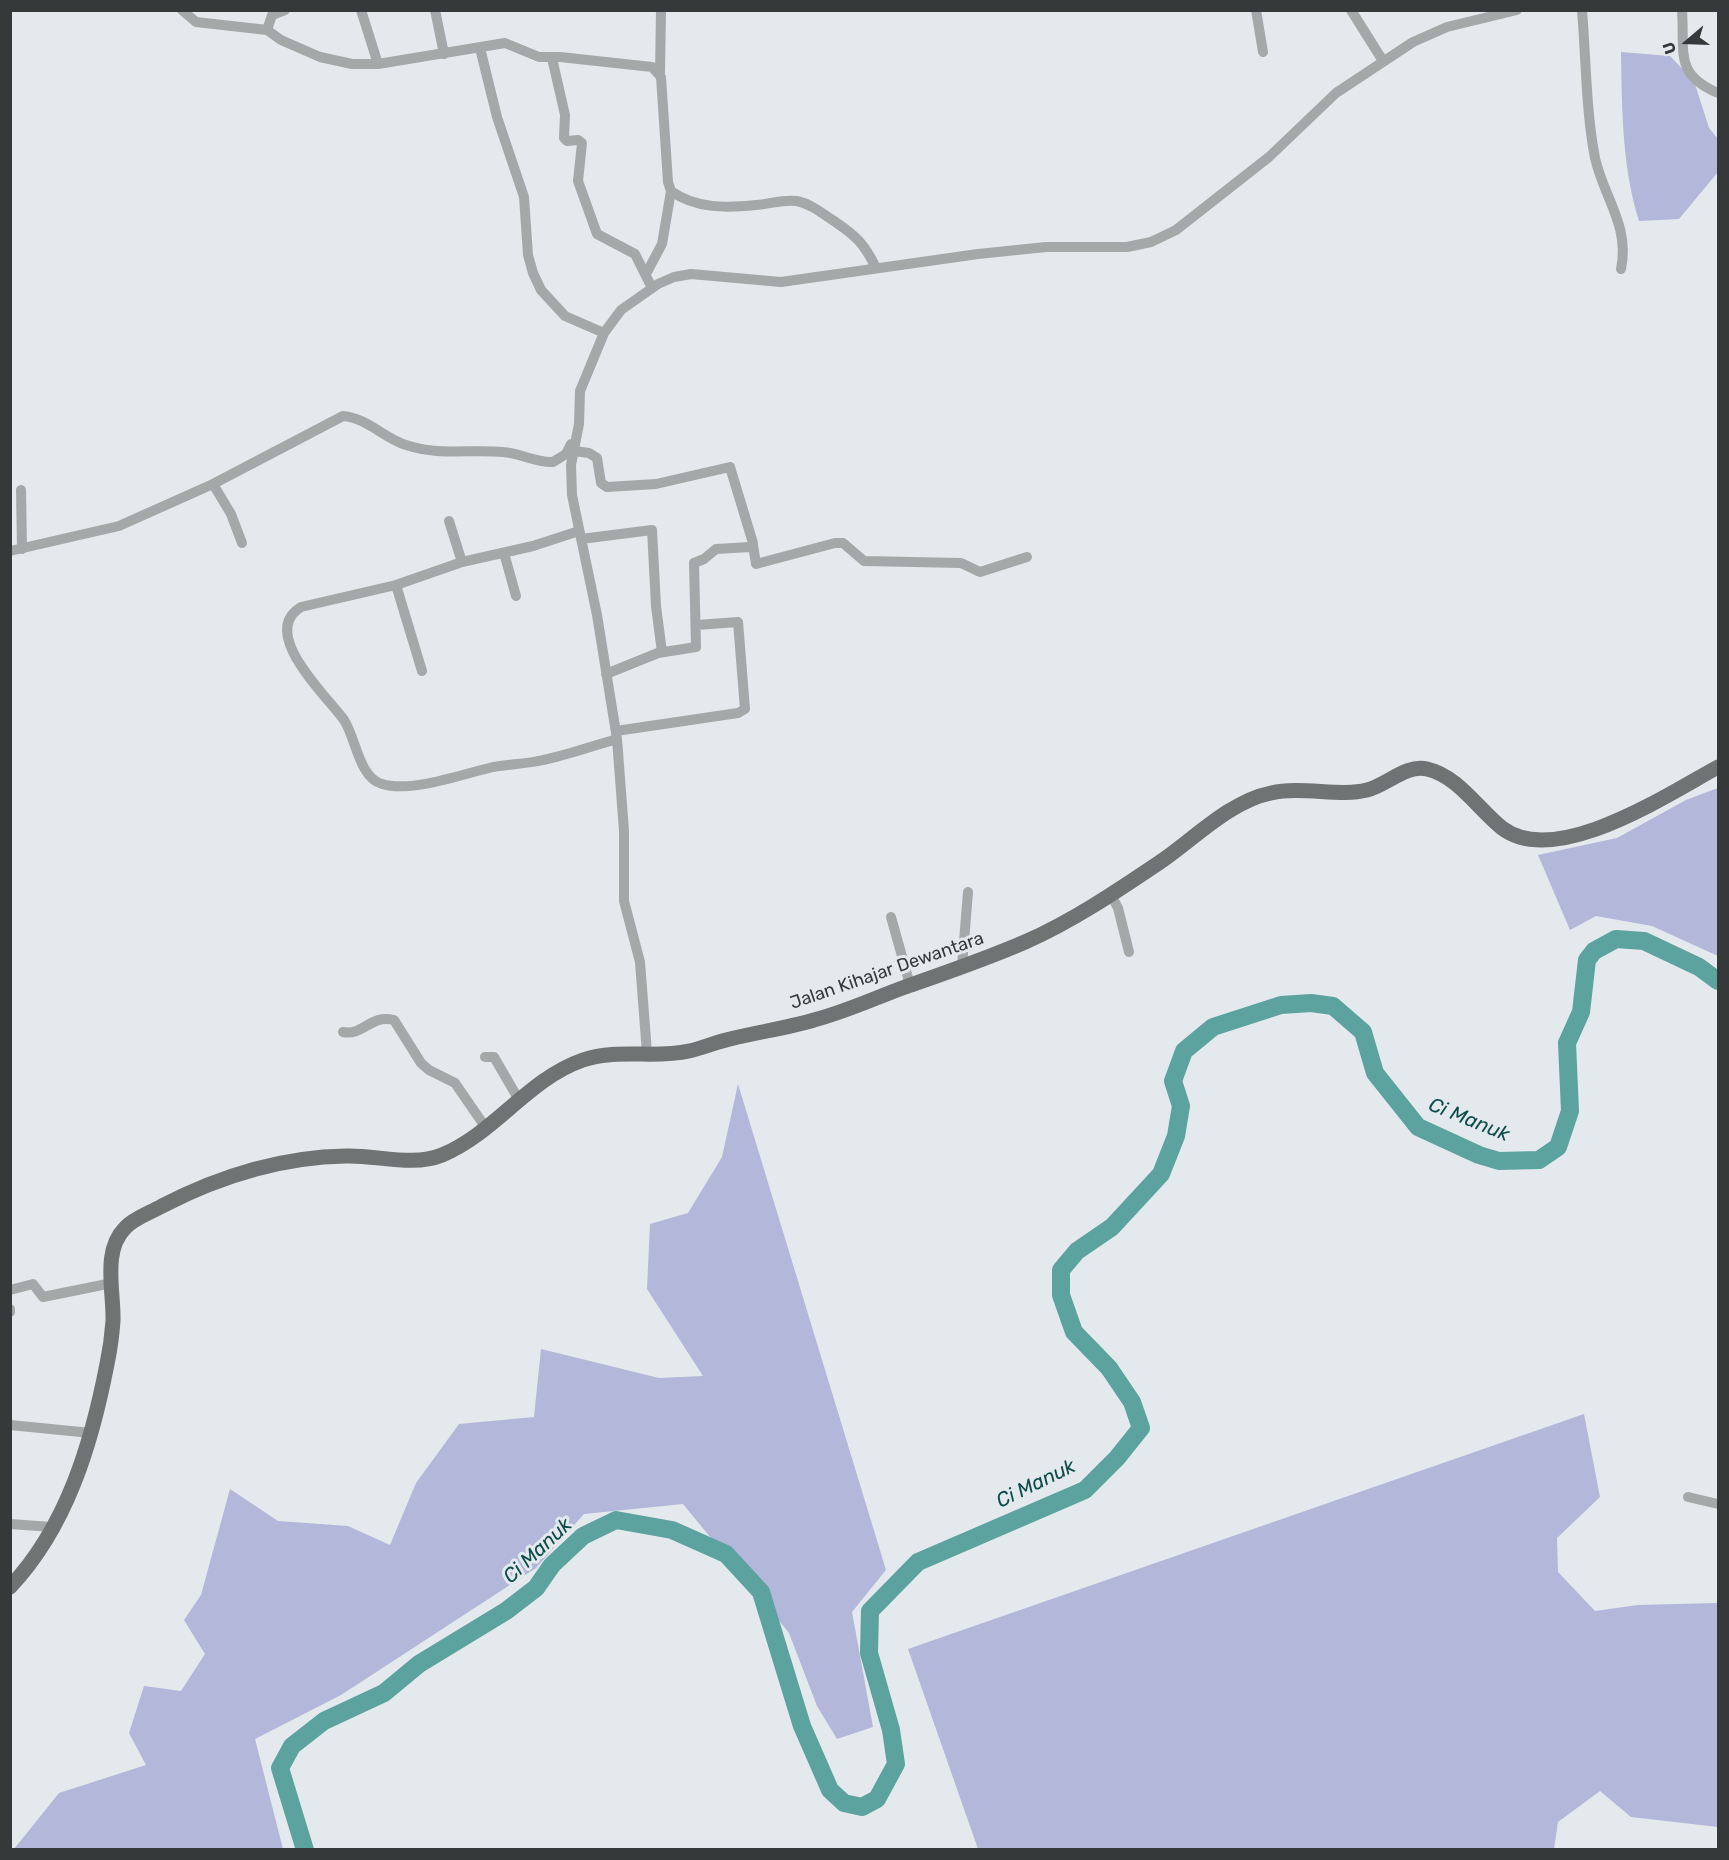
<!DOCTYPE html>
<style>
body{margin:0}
#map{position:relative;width:1729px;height:1860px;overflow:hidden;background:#e3e9ec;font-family:Rubik,sans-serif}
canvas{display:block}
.frame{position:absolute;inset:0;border:12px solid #36393a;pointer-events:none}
.north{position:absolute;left:1657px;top:12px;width:60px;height:60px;-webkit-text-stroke:4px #e3e9ec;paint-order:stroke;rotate:251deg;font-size:16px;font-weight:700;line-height:24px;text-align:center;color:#36393a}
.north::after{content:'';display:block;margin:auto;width:21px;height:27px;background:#36393a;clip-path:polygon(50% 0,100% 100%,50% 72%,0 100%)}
</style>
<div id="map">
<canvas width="1729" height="1860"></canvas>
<div class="frame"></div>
<div class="north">U</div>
</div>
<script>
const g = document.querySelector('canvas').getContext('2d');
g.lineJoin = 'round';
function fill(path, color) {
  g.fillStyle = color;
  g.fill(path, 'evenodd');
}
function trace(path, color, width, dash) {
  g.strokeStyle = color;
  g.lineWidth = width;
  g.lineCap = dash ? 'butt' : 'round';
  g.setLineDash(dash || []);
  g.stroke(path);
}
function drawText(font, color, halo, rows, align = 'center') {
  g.font = font + ' Rubik,sans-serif';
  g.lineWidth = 6;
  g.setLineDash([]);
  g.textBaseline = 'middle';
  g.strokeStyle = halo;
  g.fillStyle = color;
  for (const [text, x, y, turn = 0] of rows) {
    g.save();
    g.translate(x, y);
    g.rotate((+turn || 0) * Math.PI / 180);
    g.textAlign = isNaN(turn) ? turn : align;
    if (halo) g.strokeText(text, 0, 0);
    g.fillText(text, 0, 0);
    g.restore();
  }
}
fill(new Path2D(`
 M1621,52L1670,56L1694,81L1709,128L1718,139V172L1679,219L1639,221C1622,167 1622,109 1621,52Z
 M1718,788V956L1652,926L1596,916L1570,930L1538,855L1617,838L1686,800Z
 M738,1084L886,1570L852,1612L873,1727L837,1739L817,1706L789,1633L683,1504L584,1514L536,1568L341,1695L255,1739L283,1849H14L59,1793L146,1765L129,1733L144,1686L181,1691L205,1654L184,1620L201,1595L230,1489L278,1521L348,1526L390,1545L416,1483L459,1424L534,1417L541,1349L659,1378L703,1376L647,1289L650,1224L688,1213L722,1157Z
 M1584,1414L1600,1497L1557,1538L1558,1572L1595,1611L1638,1605L1718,1603V1827L1631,1817L1600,1791L1558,1822L1554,1849H978L908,1649Z`), '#b3b7d9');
trace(new Path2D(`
 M305,1850L280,1768L292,1746L324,1721L384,1693L419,1664L506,1611L536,1588L552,1565L583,1536L616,1520L672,1530L726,1554L761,1592L802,1726L830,1790L844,1803L862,1807L877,1799L896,1764L891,1730L869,1653L870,1611L918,1562L1085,1490L1117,1458L1141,1428L1132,1402L1109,1368L1074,1332L1061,1295V1270L1077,1251L1112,1227L1161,1174L1176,1136L1181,1106L1173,1081L1184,1051L1213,1027L1281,1005L1311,1003L1333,1006L1363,1032L1375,1073L1418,1127L1479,1155L1499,1161L1539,1160L1558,1147L1570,1111L1567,1043L1581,1012L1587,960L1594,951L1616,939L1644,941L1699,967L1718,981`), '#5ca29e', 18);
trace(new Path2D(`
 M182,10L196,22L267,30L281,40L320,57L352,64H378L505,43L539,57H560L652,67L661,77L668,182L671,191C696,209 727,208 756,205C770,204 783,199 797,201C811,204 822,213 834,221C856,236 864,243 876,268
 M361,10L378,64
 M435,10L444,54
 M1256,10L1263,52
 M1351,10L1383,61
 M1582,10C1586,58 1586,112 1595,158C1604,198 1630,226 1621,269
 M1682,10C1685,53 1674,74 1718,93
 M267,30L272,15L285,10
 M480,48L497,117L524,197L528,255L533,273L541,290L565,316L604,333
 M552,58L565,115L564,138L567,141L578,140L582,143L578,181L597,234L635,254L652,288
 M660,73L661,10
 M646,274L662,244L671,191
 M574,451L589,453L597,458L601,483L607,487L656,484L730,467L753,543L750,547L716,549L704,559L694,563L696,647L658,653L606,674
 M213,484L231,514L242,543
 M21,490L22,549
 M449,521L462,562
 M579,531L533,546L462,562L396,585L301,607C258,633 327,696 344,720C356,738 359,778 382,784C411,793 463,774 493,767C510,764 526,764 543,760C568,755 592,746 617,739
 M581,539L652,530L656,606L662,652
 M753,545L756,564L835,543H843L864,561L961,563L980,572L1027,557
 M10,551L119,526L213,484L343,416C367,418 384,438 406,445C439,456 470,449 503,452C520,453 536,463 553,462L566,454L571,444
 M504,553L516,596
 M396,585L422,671
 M616,731L738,713L745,709L738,622L697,625
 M1110,893L1118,908L1129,952
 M891,917L910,985
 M962,966L968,892
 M343,1032C364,1036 370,1014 394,1020L421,1063L429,1070L455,1083L486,1128
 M647,1053L640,962L624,901V831L617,739L597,615L572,495L571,465L579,424L580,391L604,333L621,310L658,284L674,277L691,274L781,282L978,254L1046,247H1127L1151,242L1176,230L1269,157L1336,93L1413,42L1447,27L1517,10
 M485,1057H494L519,1100
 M10,1290L33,1284L43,1297L112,1283
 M10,1309V1312
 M10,1425L91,1433
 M1688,1497L1718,1504
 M10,1524L52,1527`), '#a5a8a9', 10);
trace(new Path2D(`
 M10,1587C67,1527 92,1442 107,1364C110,1350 112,1335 113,1321C114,1292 102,1251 125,1228C134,1218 150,1213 162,1206C218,1177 282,1157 346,1156C377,1155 413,1167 442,1155C495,1133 528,1079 583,1060C619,1048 654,1059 689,1051C703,1048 716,1042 730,1039C758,1032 787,1028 814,1020C845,1012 875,998 905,987C945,973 986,959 1025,942C1073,921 1120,889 1163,860C1196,837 1231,801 1271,793C1302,786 1340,797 1367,790C1387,785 1406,764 1427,769C1458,776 1478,809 1502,828C1556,869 1668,794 1718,767`), '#6e7374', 15);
drawText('18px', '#36393a', '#e3e9ec', [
 ["Jalan Kihajar Dewantara",887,971,-19]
]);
drawText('italic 20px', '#0c4c4a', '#e3e9ec', [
 ["Ci Manuk",1469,1120,22],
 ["Ci Manuk",1036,1484,-26],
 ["Ci Manuk",538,1551,-43]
]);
</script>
